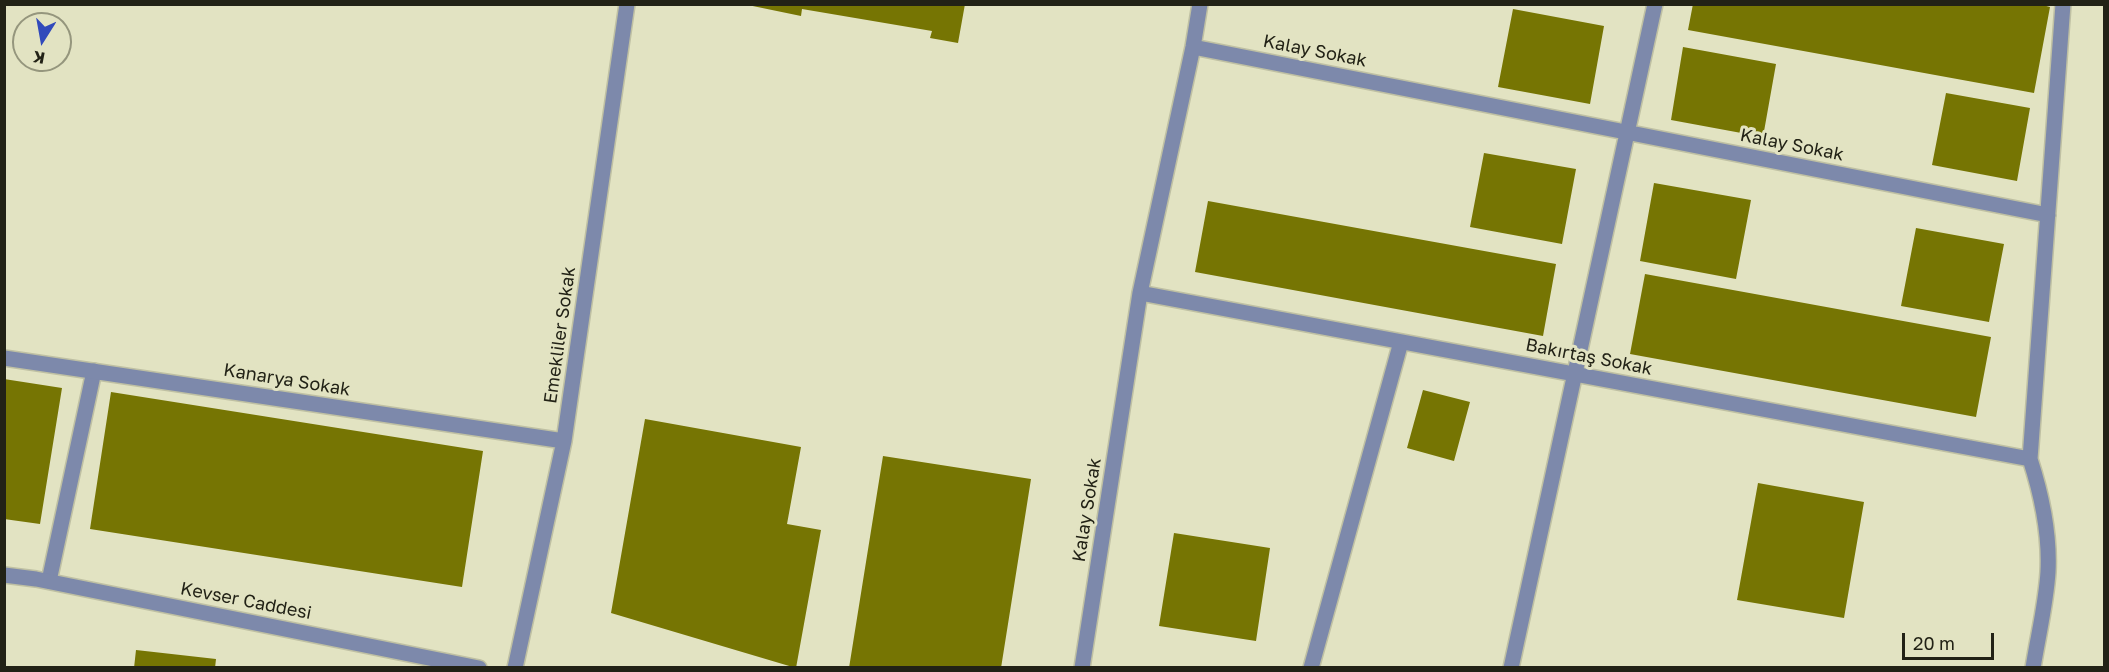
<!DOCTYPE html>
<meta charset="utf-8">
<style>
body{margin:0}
#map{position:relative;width:2109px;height:672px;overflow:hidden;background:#e2e3c2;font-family:"Golos Text",sans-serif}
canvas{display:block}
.frame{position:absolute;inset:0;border:6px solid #222216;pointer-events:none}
.north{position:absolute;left:12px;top:12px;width:60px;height:60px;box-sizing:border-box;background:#e2e3c2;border:2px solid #95967d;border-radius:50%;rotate:191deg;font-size:16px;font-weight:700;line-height:24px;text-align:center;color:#222216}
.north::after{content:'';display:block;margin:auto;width:21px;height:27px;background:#314abb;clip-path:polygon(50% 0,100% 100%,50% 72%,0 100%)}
.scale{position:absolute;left:1902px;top:633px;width:92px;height:27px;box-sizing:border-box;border:3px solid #222216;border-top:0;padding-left:8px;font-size:18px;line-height:21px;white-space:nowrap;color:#222216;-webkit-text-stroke:4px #e2e3c2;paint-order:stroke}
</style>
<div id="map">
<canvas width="2109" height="672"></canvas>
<div class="frame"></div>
<div class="north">K</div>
<div class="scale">20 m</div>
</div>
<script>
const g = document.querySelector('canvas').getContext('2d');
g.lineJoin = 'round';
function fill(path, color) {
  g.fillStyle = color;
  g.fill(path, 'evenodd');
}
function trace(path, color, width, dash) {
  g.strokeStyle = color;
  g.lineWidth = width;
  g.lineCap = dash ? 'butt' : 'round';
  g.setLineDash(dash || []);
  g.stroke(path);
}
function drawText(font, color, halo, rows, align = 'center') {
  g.font = font + ' "Golos Text",sans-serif';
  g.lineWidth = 6;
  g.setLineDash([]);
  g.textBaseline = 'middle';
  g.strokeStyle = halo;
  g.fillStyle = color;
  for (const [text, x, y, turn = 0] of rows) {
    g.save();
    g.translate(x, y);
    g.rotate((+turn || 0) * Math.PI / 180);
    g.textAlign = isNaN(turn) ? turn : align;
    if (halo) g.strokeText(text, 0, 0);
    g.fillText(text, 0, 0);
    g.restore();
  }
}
fill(new Path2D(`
 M743,4H965L958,43L930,38L932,31L802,9L801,16Z
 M1693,4H2039L2050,7L2034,93L1688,30Z
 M1513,9L1604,26L1590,104L1498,87Z
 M1683,47L1776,64L1763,137L1671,120Z
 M1946,93L2030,108L2017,181L1932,165Z
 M1484,153L1576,169L1562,244L1470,227Z
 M1654,183L1751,200L1736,279L1640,261Z
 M1208,201L1556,264L1543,336L1195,272Z
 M1916,228L2004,244L1989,322L1901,306Z
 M1645,274L1991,337L1976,417L1630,354Z
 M4,379L62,388L40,524L4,519Z
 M1423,390L1470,402L1454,461L1407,448Z
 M111,392L483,451L462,587L90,529Z
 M645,419L801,447L787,524L821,530L796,668L611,613Z
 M883,456L1031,479L1001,668H849Z
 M1758,483L1864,502L1844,618L1737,600Z
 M1174,533L1270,548L1256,641L1159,626Z
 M136,650L216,659L215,668H134Z`), '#767503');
const lane = new Path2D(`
 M49,581L94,371`);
const street = new Path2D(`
 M1193,47L2048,215
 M1140,293L2030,459
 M4,358L564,441
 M4,575L36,579L479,668
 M515,668L564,441L627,4
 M1082,668L1140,293L1193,47L1200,4
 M1311,668L1401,342
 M1511,668L1655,4
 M2033,668C2038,636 2046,604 2048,572C2050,533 2042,496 2030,459L2063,4`);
trace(lane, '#bfc0a3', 18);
trace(street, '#bfc0a3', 18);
trace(lane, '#7d89ab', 15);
trace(street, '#7d89ab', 15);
drawText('18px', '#222216', '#e2e3c2', [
 ["Kalay Sokak",1315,51,11],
 ["Kalay Sokak",1792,145,11],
 ["Emekliler Sokak",560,335,-82],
 ["Bakırtaş Sokak",1589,357,11],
 ["Kanarya Sokak",287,380,9],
 ["Kalay Sokak",1087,510,-81],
 ["Kevser Caddesi",246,601,11]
]);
</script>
